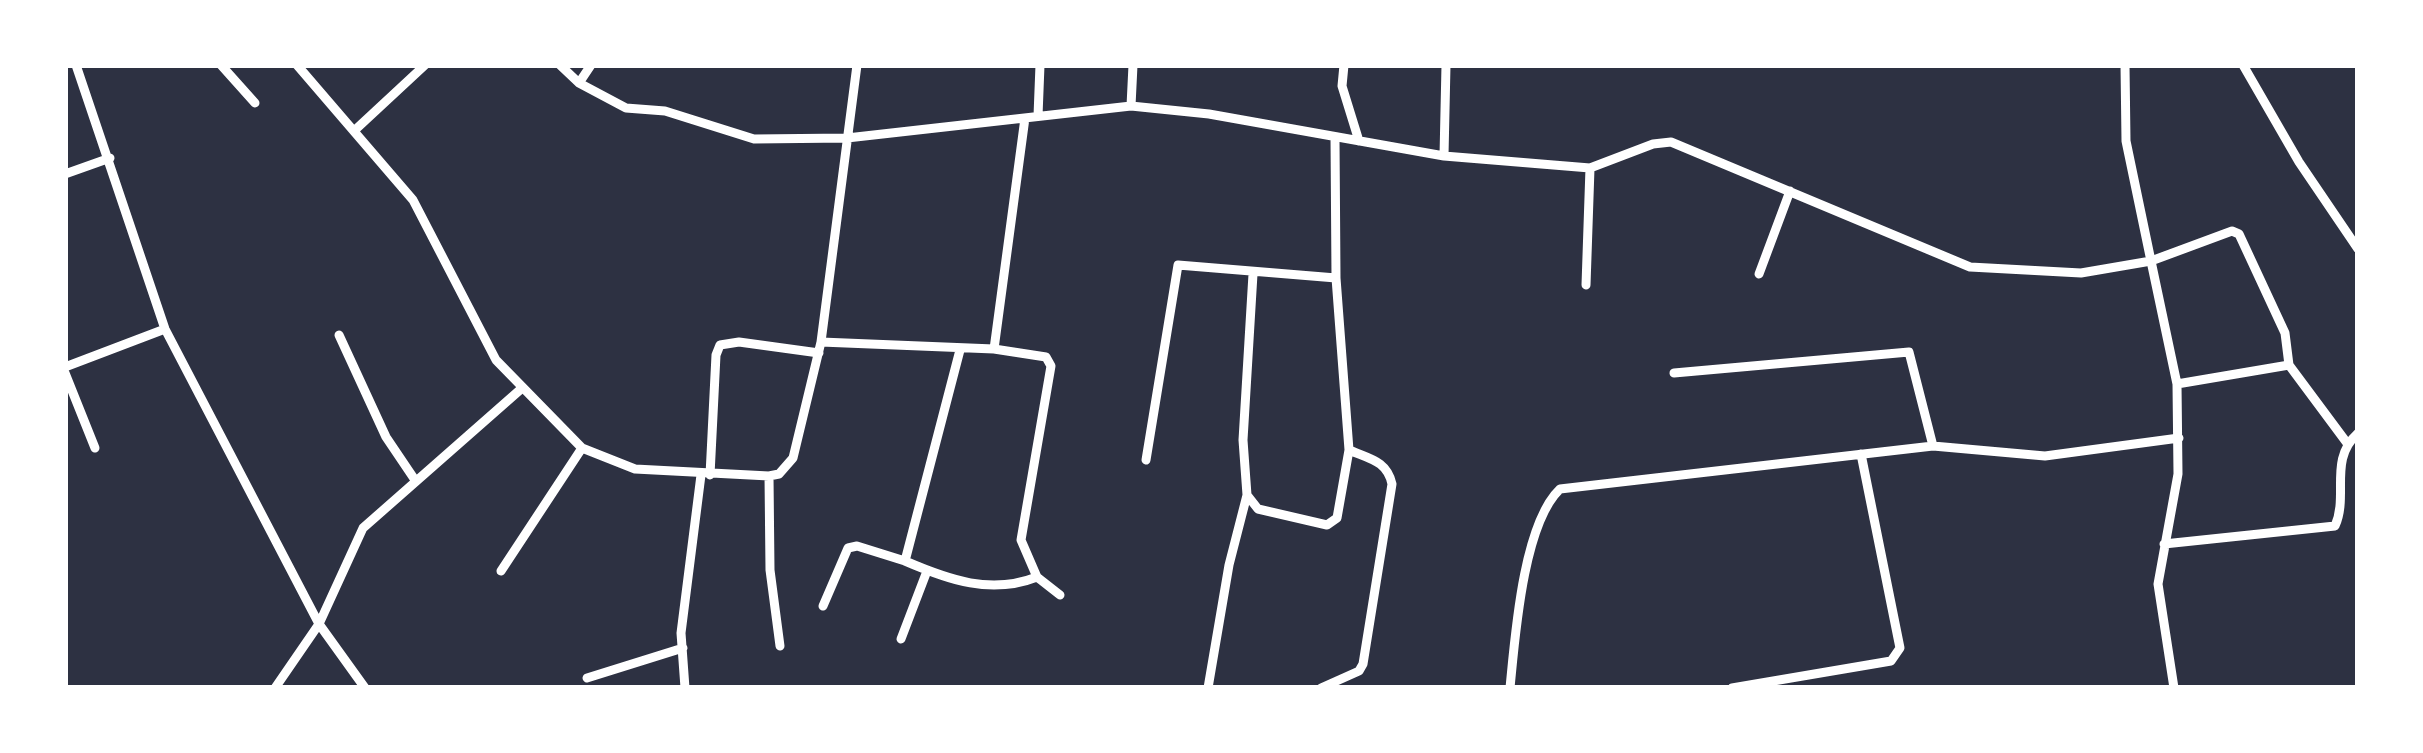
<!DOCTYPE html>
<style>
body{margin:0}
#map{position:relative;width:2423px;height:753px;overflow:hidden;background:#2d3142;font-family:"Nunito Sans",sans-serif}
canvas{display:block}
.frame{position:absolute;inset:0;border:68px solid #fff;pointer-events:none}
</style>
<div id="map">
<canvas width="2423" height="753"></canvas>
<div class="frame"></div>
</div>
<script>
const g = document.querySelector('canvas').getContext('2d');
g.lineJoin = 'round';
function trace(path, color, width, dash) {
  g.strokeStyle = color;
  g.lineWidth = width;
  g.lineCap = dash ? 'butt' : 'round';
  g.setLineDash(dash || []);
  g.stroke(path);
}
trace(new Path2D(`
 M76,65L165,329L319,624L365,688
 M221,65L255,103
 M297,65L413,200L496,360L582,448L635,469L769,476L779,474L793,458L821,342L857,65
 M560,65L579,83L626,108L665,111L754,139L847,138L1131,106L1209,114L1444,156L1590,168L1653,144L1671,142L1970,267L2081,273L2151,261L2177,384L2178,474L2158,584L2174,688
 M1344,65L1342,86L1359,141
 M2125,65L2126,141L2151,261L2232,231L2239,234L2285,333L2289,365L2347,443
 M2243,65L2299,162L2358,249
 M579,83L591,65
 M1131,106L1133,65
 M1038,116L1040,65
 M355,130L425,65
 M1444,156L1446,65
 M65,174L110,158
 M1759,274L1790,191
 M1586,285L1590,168
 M339,335L386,437L415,480
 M821,342L994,349L1046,357L1051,366L1021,540L1037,577L1060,595
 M994,349L1025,118
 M65,367L165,329
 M65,373L95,448
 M1674,373L1909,352L1933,446
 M2177,384L2289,365
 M1146,460L1178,265L1336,278
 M710,475L716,355L720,345L739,342L819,353
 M769,476L770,570L780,646
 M1247,495L1258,509L1327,525L1337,518L1349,450L1336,278L1335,138
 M2164,544L2335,526C2349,495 2328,460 2358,433
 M905,561C949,580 991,595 1037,577
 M501,571L582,448
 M823,606L848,548L857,546L905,561L960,350
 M901,639L927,571
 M587,678L683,648
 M275,688L319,624L363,528L521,389
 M685,688L681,633L701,475
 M1208,688L1229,565L1247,495L1243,440L1253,274
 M1321,688L1359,671L1363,664L1392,484C1387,461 1370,459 1349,450
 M1510,688C1515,637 1523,524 1560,489L1933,446L2045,456L2179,438
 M1732,688L1891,661L1900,648L1861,454`), '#fff', 9);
</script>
